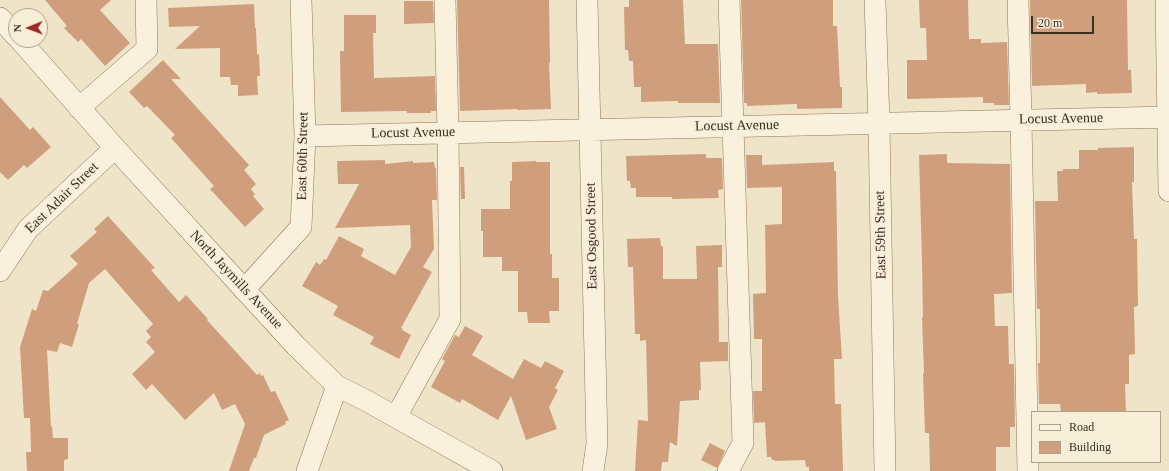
<!DOCTYPE html>
<style>
body{margin:0}
#map{position:relative;width:1169px;height:471px;overflow:hidden;background:#f0e4c8;font-family:"Times New Roman",serif}
canvas{display:block}
.legend{position:absolute;left:1031px;top:411px;width:130px;height:52px;box-sizing:border-box;background:#f7eed8;border:1px solid #ada18e;margin:0;padding:5px 7px;list-style:none;font-size:12px;color:#3d2e20}
.legend li{display:flex;align-items:center;gap:8px;height:20px}
.legend b{width:20px;border:1px solid #ada18e}
.north{position:absolute;left:8px;top:8px;width:40px;height:40px;box-sizing:border-box;background:#f7eed8;border:1px solid #ada18e;border-radius:50%;rotate:269deg;font-size:11px;font-weight:700;line-height:16px;text-align:center;color:#3d2e20}
.north::after{content:'';display:block;margin:auto;width:14px;height:18px;background:#9e2a2b;clip-path:polygon(50% 0,100% 100%,50% 72%,0 100%)}
.scale{position:absolute;left:1031px;top:16px;width:63px;height:18px;box-sizing:border-box;border:2px solid #3d2e20;border-top:0;padding-left:5px;font-size:12px;line-height:14px;white-space:nowrap;color:#3d2e20;-webkit-text-stroke:3px #f7eed8;paint-order:stroke}
</style>
<div id="map">
<canvas width="1169" height="471"></canvas>
<ul class="legend">
<li><b style="height:5px;background:#faf1dc"></b>Road</li>
<li><b style="height:11px;background:#cf9f7d"></b>Building</li>
</ul>
<div class="north">N</div>
<div class="scale">20 m</div>
</div>
<script>
const g = document.querySelector('canvas').getContext('2d');
g.lineJoin = 'round';
function fill(path, color) {
  g.fillStyle = color;
  g.fill(path, 'evenodd');
}
function trace(path, color, width, dash) {
  g.strokeStyle = color;
  g.lineWidth = width;
  g.lineCap = dash ? 'butt' : 'round';
  g.setLineDash(dash || []);
  g.stroke(path);
}
function drawText(font, color, halo, rows, align = 'center') {
  g.font = font + ' "Times New Roman",serif';
  g.lineWidth = 3;
  g.setLineDash([]);
  g.textBaseline = 'middle';
  g.strokeStyle = halo;
  g.fillStyle = color;
  for (const [text, x, y, turn = 0] of rows) {
    g.save();
    g.translate(x, y);
    g.rotate((+turn || 0) * Math.PI / 180);
    g.textAlign = isNaN(turn) ? turn : align;
    if (halo) g.strokeText(text, 0, 0);
    g.fillText(text, 0, 0);
    g.restore();
  }
}
fill(new Path2D(`
 M45,0H111L100,10L130,43L105,66L81,39L78,42L64,28L67,26Z
 M457,0H549L550,63H549L551,109L517,110V109L460,111Z
 M629,0H683L685,44H718L720,103H678V101L641,102V87H634L633,61H629L628,50H625L624,7H629Z
 M741,0H833V26H837L840,87H842V108L797,109V104L747,106V103H744Z
 M919,0H968L969,39H981V43L1007,42L1009,105H994V103H983V97L907,99V60H927L926,28H920Z
 M1030,0H1127L1128,70H1131L1132,93L1097,94V92L1086,93V84L1032,86Z
 M404,1H433L434,23L404,24Z
 M254,4L255,28H256L257,53V55L259,54L260,76H257L258,95L238,96V85H231L230,77H220V48L175,49L200,26L169,27L168,8Z
 M344,15H376V33H373L374,78L435,76L436,111H431V113H407V111L341,112L340,51H344Z
 M163,60L181,79H171L249,165L244,170L256,184L251,189L255,194L253,196L264,209L245,227L210,189L214,186L171,138L175,135L147,106L144,108L129,92Z
 M0,97L30,130L33,127L51,147L27,168L24,165L8,180L0,172Z
 M1134,147V182H1132L1134,239H1137L1138,306L1134,307L1135,354L1129,355V384H1125L1126,412H1061L1060,404H1039L1038,363H1040V309H1037L1035,201H1058L1057,171H1063V169H1079V150H1098V148Z
 M706,154V158H722L723,189L718,190L719,198L672,199V197H636V188H631L630,181H627L626,156Z
 M947,154V163L1010,164L1012,293L994,294L995,326H1008L1009,364H1014L1015,427H1010V447H996V471H930L929,433H925L923,373H924L922,317H923L922,262L919,155Z
 M746,155H762V165L834,162V171H836L838,296L842,359H834L835,404H841L843,471H809V467H806L805,460L775,461V460H772L771,457H767L765,422L754,423L753,391H762V339H754L753,294L766,293L765,225L782,224V187L747,188Z
 M385,160V164L413,161V163L434,162L435,168H436L437,200H432L434,249L423,267L432,272L401,328L403,329L402,330L411,335L399,359L370,344L374,337L333,315L338,306L302,286L316,262L320,265L324,259L326,260L339,236L364,249L361,256L395,275L411,247L410,225L335,228L359,184H338L337,161Z
 M536,161V162H550V254H552V278H559V311H549L550,323H528L527,312H518V271H502V257H483V231H481V209H510V181H512V162Z
 M460,167H464L465,199H461Z
 M108,216L155,268L151,270L179,302L186,295L208,319L207,320L257,375L260,373L261,376L263,375L271,392L275,391L289,420L285,422L286,424L264,435L256,458H254L249,471H229L245,424L235,404L222,410L214,393L185,420L152,384L146,390L132,374L155,352L146,342L151,337L146,331L153,324L105,269L89,283L77,324H79L72,347L60,343L57,352L47,350L51,427L52,426L53,438H68V459L64,460V471H27L26,452H31L30,418H24L20,347L32,309L36,311L43,290L48,291L78,264L70,256L97,232L94,229Z
 M660,238L661,246H663V279H697L696,246L722,245V267H718L719,342H728V361L700,362L701,390H699V400L680,401L677,446L670,442L668,462H662L661,471H635L638,420L648,421L646,340L640,341V334H635L633,267H628L627,239Z
 M465,326L483,336L472,355L513,379L524,359L541,368L545,361L564,371L555,388L558,390L549,407L557,429L526,440L511,396L498,420L462,399L460,403L431,387L445,361L442,359L455,335L459,337Z
 M710,443L725,451L717,468L701,460Z`), '#cf9f7d');
const minor = new Path2D(`
 M587,0L597,444L593,471
 M875,0L879,123L885,471
 M1018,0L1021,120L1028,471
 M1166,0L1169,191
 M0,18L16,36
 M20,40L115,148L296,346L337,386L367,401L492,471
 M79,108L147,49L146,0
 M305,136L1169,117
 M0,271L28,229L115,148
 M244,290L301,227L305,136L301,0
 M396,417L450,319L448,132L445,0
 M307,471L337,386
 M728,471L743,443L729,0`);
trace(minor, '#8d765c', 22);
trace(minor, '#faf1dc', 21);
drawText('14px', '#3d2e20', '#f7eed8', [
 ["Locust Avenue",1061,119,-1],
 ["Locust Avenue",737,126,-1],
 ["Locust Avenue",413,133,-1],
 ["East 60th Street",303,156,-89],
 ["East Adair Street",62,198,-44],
 ["East 59th Street",881,235,-91],
 ["East Osgood Street",592,236,-91],
 ["North Jaymills Avenue",236,280,47]
]);
</script>
